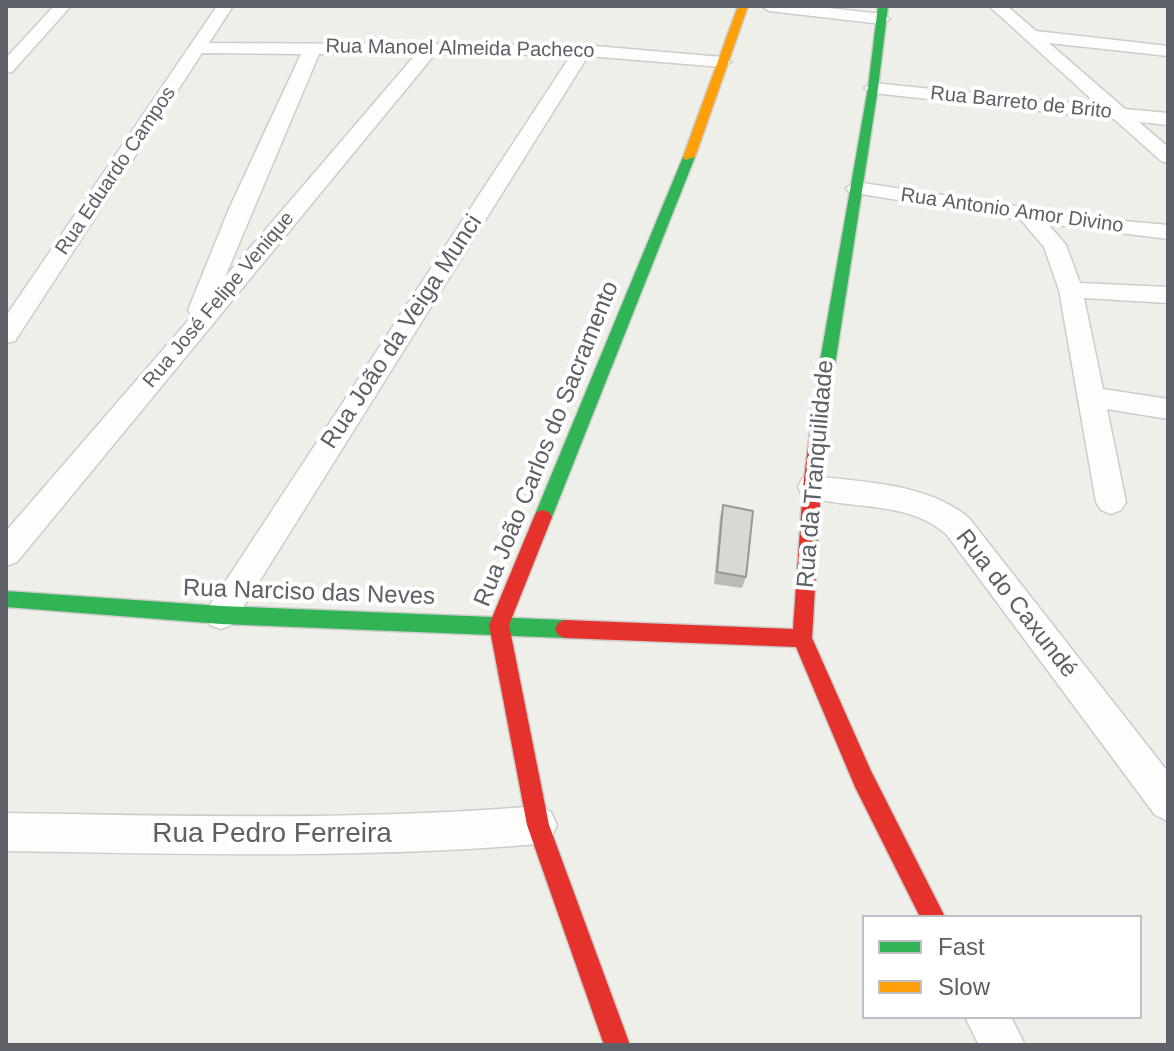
<!DOCTYPE html>
<meta charset="utf-8">
<style>
body{margin:0}
#map{position:relative;width:1174px;height:1051px;overflow:hidden;background:#efefe9;font-family:Helvetica,sans-serif}
canvas{display:block}
.frame{position:absolute;inset:0;border:8px solid #5e6068;pointer-events:none}
.legend{position:absolute;left:862px;top:915px;width:280px;height:104px;box-sizing:border-box;background:#fff;border:2px solid #bfbfc3;margin:0;padding:10px 14px;list-style:none;font-size:24px;color:#5e6068}
.legend li{display:flex;align-items:center;gap:16px;height:40px}
.legend b{width:40px;border:2px solid #bfbfc3}
</style>
<div id="map">
<canvas width="1174" height="1051"></canvas>
<div class="frame"></div>
<ul class="legend">
<li><b style="height:10px;background:#30b455"></b>Fast</li>
<li><b style="height:10px;background:#ff9f0a"></b>Slow</li>
</ul>
</div>
<script>
const g = document.querySelector('canvas').getContext('2d');
g.lineJoin = 'round';
function trace(path, color, width, dash) {
  g.strokeStyle = color;
  g.lineWidth = width;
  g.lineCap = dash ? 'butt' : 'round';
  g.setLineDash(dash || []);
  g.stroke(path);
}
function fill(path, color) {
  g.fillStyle = color;
  g.fill(path, 'evenodd');
}
function drawText(font, color, halo, rows, align = 'center') {
  g.font = font + ' Helvetica,sans-serif';
  g.lineWidth = 8;
  g.setLineDash([]);
  g.textBaseline = 'middle';
  g.strokeStyle = halo;
  g.fillStyle = color;
  for (const [text, x, y, turn = 0] of rows) {
    g.save();
    g.translate(x, y);
    g.rotate((+turn || 0) * Math.PI / 180);
    g.textAlign = isNaN(turn) ? turn : align;
    if (halo) g.strokeText(text, 0, 0);
    g.fillText(text, 0, 0);
    g.restore();
  }
}
const street = new Path2D(`
 M54,6H71L12,72L6,73V58Z
 M217,6H233L209,43L583,45L722,57L731,62L722,67L588,56L232,625L221,629L210,625L205,615L210,605L571,55L435,54L17,562L6,566V531L192,316L188,310L229,209L301,54L202,53L15,341L6,343V316ZM319,54H416L225,277Z
 M761,6H811L882,14L890,19L882,24L769,11Z
 M989,6H1007L1036,31L1168,46V56L1049,43L1125,109L1168,113V125L1139,122L1168,147V163L1161,161L1114,119L873,93L864,88L873,83L1099,106Z
 M856,182L1102,219L1168,225V239L1048,224L1066,245L1080,283L1168,287V303L1084,298L1103,389L1168,399V419L1107,409L1126,502L1121,510L1111,514L1101,510L1096,502L1059,290L1044,247L1021,220L849,192L846,188Z
 M812,476C862,482 928,483 969,518L1168,772V821L1155,815L947,535C908,499 849,511 802,495L798,487L802,479Z
 M538,806L551,812L557,825L551,838L538,844C361,859 184,854 6,851V813C184,816 361,821 538,806Z
 M965,1017H1011L1025,1045H979Z`);
const fast = new Path2D(`
 M878,6H888L878,88L832,384L824,390L816,384L868,88Z
 M689,153L695,157L552,517L549,522H537L534,517L683,157Z
 M6,591L221,606L565,620L572,623L575,629L572,635L565,638L221,624L6,607Z`);
const slow = new Path2D(`
 M738,6H748L695,157L685,160L683,157Z`);
const jam = new Path2D(`
 M824,378L832,384L821,487L812,638L871,771L945,917H920L855,787L796,647L565,638L558,635L555,629L558,623L565,620L793,629L803,487L816,384Z
 M543,510L549,512L552,517L509,625L549,825L630,1045H604L527,825L489,625L534,517L537,512Z`);
trace(street, '#cccdcb', 3);
trace(fast, '#cccdcc', 3);
trace(slow, '#cccdcc', 3);
trace(jam, '#cccdcc', 3);
fill(street, '#fdfdfc');
fill(fast, '#30b455');
fill(slow, '#ff9f0a');
fill(jam, '#e5322d');
fill(new Path2D(`
 M723,505L746,577L742,588L714,584L720,517Z`), '#babab6');
const building = new Path2D(`
 M723,505L753,511L746,577L717,572Z`);
fill(building, '#d8d8d4');
trace(building, '#979794', 2);
drawText('20px', '#5e6068', '#fff', [
 ["Rua Manoel Almeida Pacheco",460,49,1],
 ["Rua Barreto de Brito",1021,103,6],
 ["Rua Eduardo Campos",116,171,-56],
 ["Rua Antonio Amor Divino",1012,211,8],
 ["Rua José Felipe Venique",219,300,-50]
]);
drawText('24px', '#5e6068', '#fff', [
 ["Rua João da Veiga Munci",402,332,-57],
 ["Rua João Carlos do Sacramento",547,444,-68],
 ["Rua da Tranquilidade",816,474,-85],
 ["Rua Narciso das Neves",309,593,2],
 ["Rua do Caxundé",1016,604,52]
]);
drawText('28px', '#5e6068', '#fff', [
 ["Rua Pedro Ferreira",272,834]
]);
</script>
